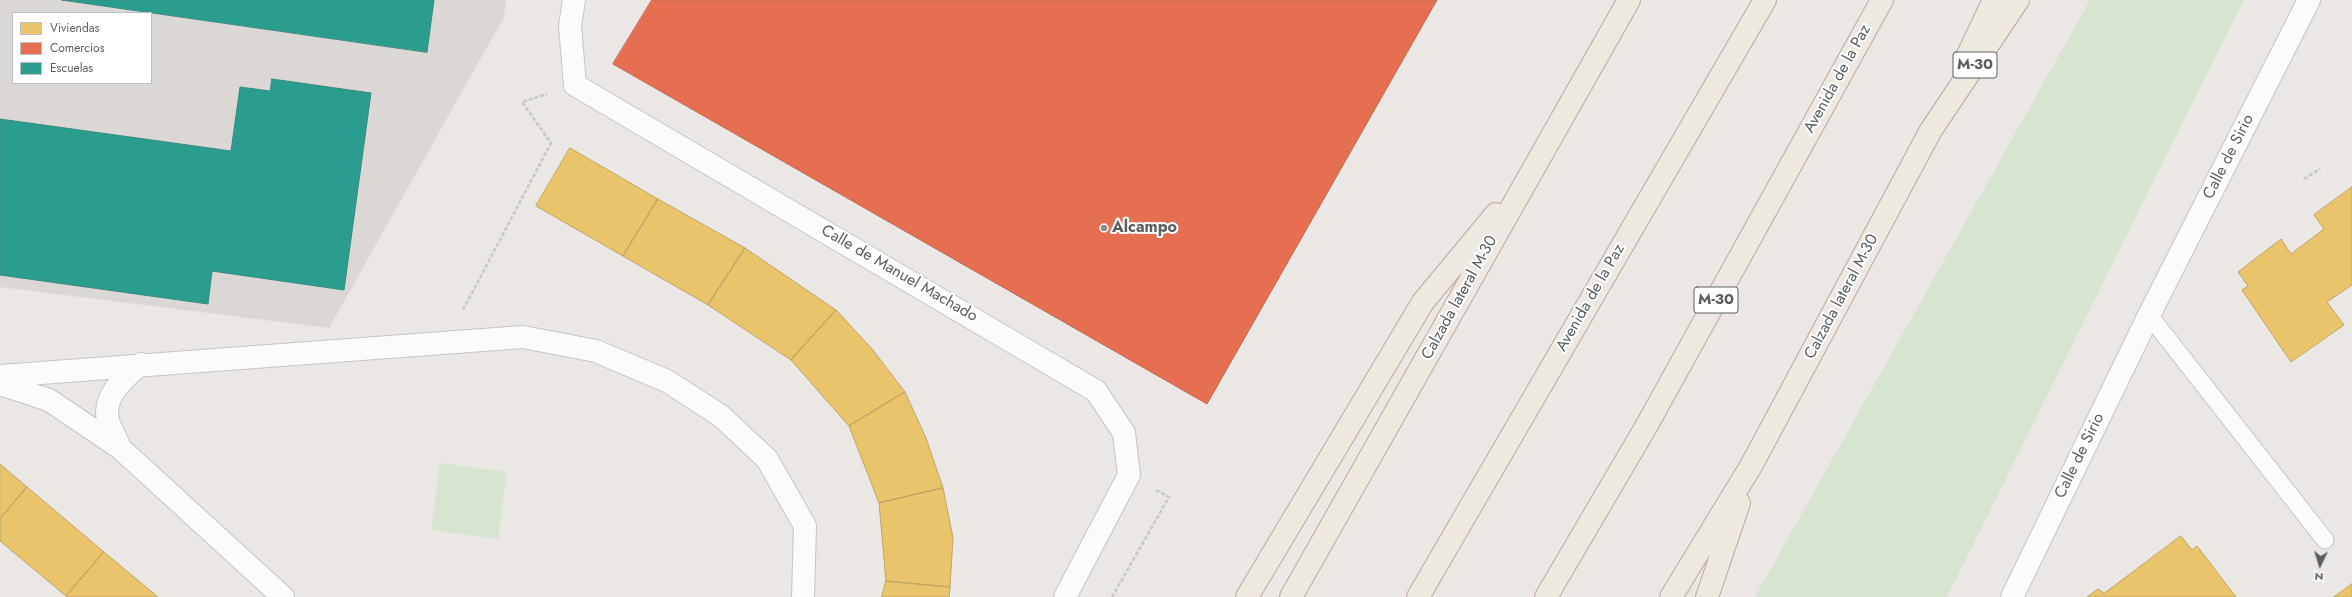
<!DOCTYPE html>
<style>
body{margin:0}
#map{position:relative;width:2352px;height:597px;overflow:hidden;background:#eae7e4;font-family:Jost,sans-serif}
canvas{display:block}
.legend{position:absolute;left:12px;top:12px;width:140px;height:72px;box-sizing:border-box;background:#fff;border:1px solid #bdbfc0;margin:0;padding:5px 7px;list-style:none;font-size:12px;color:#5a5e61}
.legend li{display:flex;align-items:center;gap:8px;height:20px}
.legend b{width:20px;border:1px solid #bdbfc0}
.north{position:absolute;left:2300px;top:545px;width:40px;height:40px;-webkit-text-stroke:3px #fff;paint-order:stroke;rotate:184deg;font-size:11px;font-weight:700;line-height:16px;text-align:center;color:#5a5e61}
.north::after{content:'';display:block;margin:auto;width:14px;height:18px;background:#5a5e61;clip-path:polygon(50% 0,100% 100%,50% 72%,0 100%)}
</style>
<div id="map">
<canvas width="2352" height="597"></canvas>
<ul class="legend">
<li><b style="height:11px;background:#e9c46a"></b>Viviendas</li>
<li><b style="height:11px;background:#e76f51"></b>Comercios</li>
<li><b style="height:11px;background:#2a9d8f"></b>Escuelas</li>
</ul>
<div class="north">N</div>
</div>
<script>
const g = document.querySelector('canvas').getContext('2d');
g.lineJoin = 'round';
function fill(path, color) {
  g.fillStyle = color;
  g.fill(path, 'evenodd');
}
function trace(path, color, width, dash) {
  g.strokeStyle = color;
  g.lineWidth = width;
  g.lineCap = dash ? 'butt' : 'round';
  g.setLineDash(dash || []);
  g.stroke(path);
}
function drawText(font, color, halo, rows, align = 'center') {
  g.font = font + ' Jost,sans-serif';
  g.lineWidth = 4;
  g.setLineDash([]);
  g.textBaseline = 'middle';
  g.strokeStyle = halo;
  g.fillStyle = color;
  for (const [text, x, y, turn = 0] of rows) {
    g.save();
    g.translate(x, y);
    g.rotate((+turn || 0) * Math.PI / 180);
    g.textAlign = isNaN(turn) ? turn : align;
    if (halo) g.strokeText(text, 0, 0);
    g.fillText(text, 0, 0);
    g.restore();
  }
}
fill(new Path2D(`
 M0,0H506L504,17L329,328L0,287ZM13,13H151V83H13Z`), '#dbd7d4');
fill(new Path2D(`
 M2090,0H2244L1947,597H1755Z
 M440,463L507,472L498,539L431,530Z`), '#d6e4d0');
const homes = new Path2D(`
 M570,148L658,199L623,256L536,206Z
 M2352,187V285L2327,302L2344,325L2291,362L2242,290L2248,286L2238,272L2281,239L2291,254L2324,229L2314,215Z
 M658,199L745,248L708,305L623,256Z
 M745,248L836,310L791,360L708,305Z
 M836,310L873,350L905,392L849,426L791,360Z
 M905,392L926,438L943,488L879,503L849,426Z
 M0,464L27,487L0,519Z
 M27,487L104,552L66,596L0,541V519Z
 M943,488L953,538L950,587L886,581L879,503Z
 M2181,536L2192,550L2197,546L2236,597H2087L2098,589L2104,593Z
 M104,552L158,597H68L66,596Z
 M886,581L950,587L949,597H882Z
 M2352,584V597H2334Z`);
fill(homes, '#e9c46a');
trace(homes, '#bea567', 1);
const shops = new Path2D(`
 M652,0H1437L1207,404L613,64Z`);
fill(shops, '#e76f51');
trace(shops, '#bd6a56', 1);
const schools = new Path2D(`
 M62,0H434L427,52Z
 M272,79L371,93L344,290L212,271L208,304L0,275V119L231,151L240,87L270,91Z`);
fill(schools, '#2a9d8f');
trace(schools, '#388a81', 1);
const lane = new Path2D(`
 M2149,315L2325,540`);
const street = new Path2D(`
 M574,0L570,26L575,85L1096,391L1124,433L1129,475L1065,597
 M0,376L523,337L596,351L667,381L721,416L767,459L805,526L803,597
 M0,384L49,400L120,448L283,597
 M120,448C117,439 110,429 108,420C102,396 125,377 141,364
 M2012,597L2149,315L2309,0`);
const highway = new Path2D(`
 M1967,57L1994,0
 M1247,597L1423,302L1496,214
 M1291,597L1629,0
 M1418,597L1765,0
 M1546,597L1647,425L1882,0
 M1671,597L1751,466L1931,130L2018,0
 M1707,597L1739,503`);
trace(lane, '#c5c5c5', 19);
trace(street, '#c5c5c5', 24);
trace(highway, '#bdaa95', 24);
trace(new Path2D(`
 M2304,179L2320,169
 M463,310L551,143L522,102L547,94
 M1112,597L1169,497L1156,490`), '#c5cac7', 2.5, [4, 2]);
trace(lane, '#fcfbfb', 17);
trace(street, '#fcfbfb', 22);
trace(highway, '#ede8e1', 22);
for (const [x, y, r, color] of [
 [1104,228,4,"#8c8e8f"]
]) {
  const dot = new Path2D();
  dot.arc(x, y, r, 0, 2 * Math.PI);
  g.fillStyle = color;
  g.fill(dot);
  trace(dot, '#fff', 1.5);
}
for (const [x, y, w] of [
 [1975,65,44],
 [1716,300,44]
]) {
  const box = new Path2D();
  box.roundRect(x - w / 2, y - 13, w, 26, 3);
  g.fillStyle = '#fff';
  g.fill(box);
  trace(box, '#5a5e61', 1);
}
drawText('bold 15px', '#5a5e61', null, [
 ["M-30",1975,65],
 ["M-30",1716,300]
]);
drawText('16px', '#5a5e61', '#fff', [
 ["Avenida de la Paz",1838,79,-61],
 ["Calle de Sirio",2229,157,-63],
 ["Calle de Manuel Machado",899,274,30],
 ["Calzada lateral M-30",1842,297,-62],
 ["Calzada lateral M-30",1460,298,-61],
 ["Avenida de la Paz",1591,298,-60],
 ["Calle de Sirio",2080,456,-64]
]);
drawText('bold 16px', '#5a5e61', '#fff', [
 ["Alcampo",1112,228]
], 'left');
</script>
